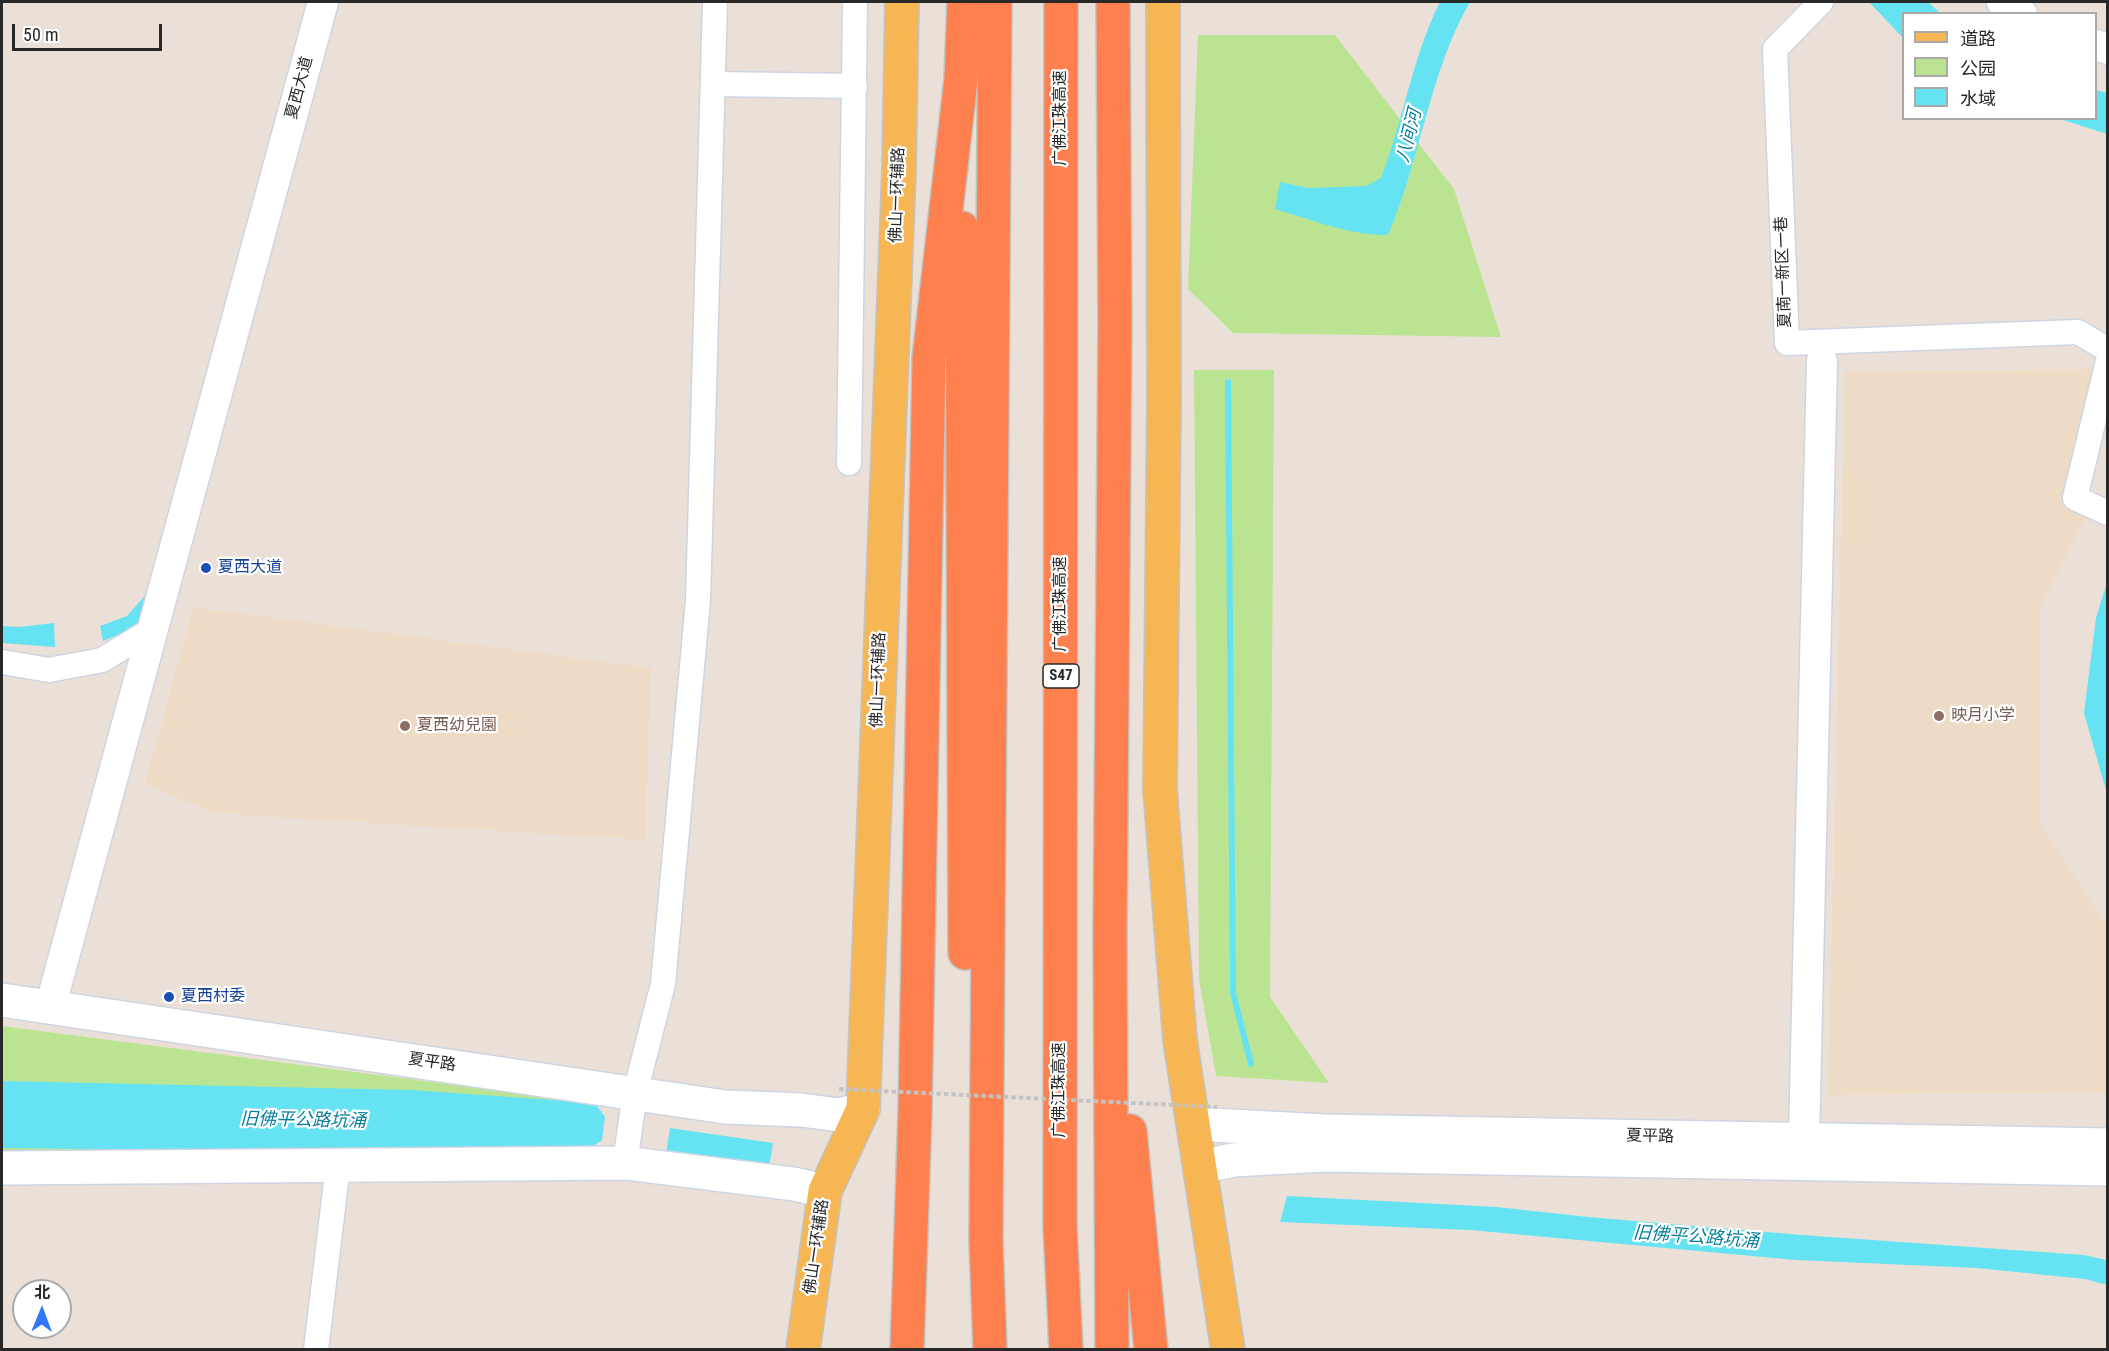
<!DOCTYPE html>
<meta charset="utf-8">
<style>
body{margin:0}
#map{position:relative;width:2109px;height:1351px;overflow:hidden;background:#ebe0d8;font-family:"Roboto Condensed","Noto Sans SC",sans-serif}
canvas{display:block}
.frame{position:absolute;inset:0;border:3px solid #282828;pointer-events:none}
.legend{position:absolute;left:1902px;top:12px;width:195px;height:108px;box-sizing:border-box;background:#fff;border:2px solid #a9a9a9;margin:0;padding:8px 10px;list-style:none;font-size:18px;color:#282828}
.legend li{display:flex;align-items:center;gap:12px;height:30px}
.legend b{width:30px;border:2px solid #a9a9a9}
.north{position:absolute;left:12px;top:1279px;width:60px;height:60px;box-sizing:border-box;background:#fff;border:2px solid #a9a9a9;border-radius:50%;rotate:1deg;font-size:16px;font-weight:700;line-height:24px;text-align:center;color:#282828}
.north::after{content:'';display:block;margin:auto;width:21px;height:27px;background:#3178ff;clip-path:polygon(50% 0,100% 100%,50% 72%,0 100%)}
.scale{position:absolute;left:12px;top:24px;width:150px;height:27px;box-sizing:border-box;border:3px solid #282828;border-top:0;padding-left:8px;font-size:18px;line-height:21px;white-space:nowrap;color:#282828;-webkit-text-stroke:4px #fff;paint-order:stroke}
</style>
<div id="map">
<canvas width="2109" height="1351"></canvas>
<div class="frame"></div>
<ul class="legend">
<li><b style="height:8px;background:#f5b653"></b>道路</li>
<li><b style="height:16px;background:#bbe492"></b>公园</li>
<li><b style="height:16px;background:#66e3f2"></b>水域</li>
</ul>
<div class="north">北</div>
<div class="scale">50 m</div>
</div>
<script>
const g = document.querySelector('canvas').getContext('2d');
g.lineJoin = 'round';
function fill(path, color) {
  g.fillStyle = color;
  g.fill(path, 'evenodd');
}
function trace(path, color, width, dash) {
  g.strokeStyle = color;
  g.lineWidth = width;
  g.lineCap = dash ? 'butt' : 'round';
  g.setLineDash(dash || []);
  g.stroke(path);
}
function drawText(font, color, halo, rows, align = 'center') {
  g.font = font + ' "Roboto Condensed","Noto Sans SC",sans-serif';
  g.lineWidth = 4.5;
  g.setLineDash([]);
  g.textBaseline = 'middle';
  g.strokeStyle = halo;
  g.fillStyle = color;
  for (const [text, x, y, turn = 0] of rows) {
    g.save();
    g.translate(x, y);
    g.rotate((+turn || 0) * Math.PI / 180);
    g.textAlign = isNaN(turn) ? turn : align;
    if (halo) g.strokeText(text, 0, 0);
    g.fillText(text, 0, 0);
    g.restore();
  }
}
fill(new Path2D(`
 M2094,369L2091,505L2040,609V823L2107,926V1093L1828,1095L1845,371Z
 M193,607L651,668L645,840L213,813L145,784Z`), '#eedbc6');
fill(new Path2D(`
 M1198,35H1335L1454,189L1501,337L1233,333L1188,289Z
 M1194,370H1274L1270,997L1329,1083L1216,1076L1199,979Z
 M2,1026L563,1099L562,1148L2,1156Z`), '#bbe492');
fill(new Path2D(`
 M1440,2H1470C1429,73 1421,159 1388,235C1350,236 1311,219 1275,209L1280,182L1308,188L1366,186L1381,178C1403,121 1413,55 1440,2Z
 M1869,2H1928L1940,13L1904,14L1903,38Z
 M2096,90L2107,93V134L2060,119L2096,118Z
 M2107,582V794L2084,713L2096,618Z
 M149,591L148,621L131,630L103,641L100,626L127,616Z
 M54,623L55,647L2,643V626L19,627Z
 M2,1081L412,1090L595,1103L605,1117L602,1140L580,1155L2,1148Z
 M670,1128L773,1143L769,1168L666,1153Z
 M1287,1196L1497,1207L1588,1217L1802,1235L2084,1255L2107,1260V1285L2085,1279L1977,1268L1796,1260L1470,1230L1280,1222Z`), '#66e3f2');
trace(new Path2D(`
 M1228,382L1233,993L1251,1064`), '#66e3f2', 6);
const minor = new Path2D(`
 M1821,2L1775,49L1787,343L2078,332L2108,350
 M713,84L855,86
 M2108,361L2075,498L2108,513
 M849,463L855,2
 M2,662L49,670L102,660L153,629
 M625,1163L635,1093L663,984L698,601L715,2
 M316,1350L338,1165`);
const tertiary = new Path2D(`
 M2002,2L2022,14
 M2096,45L2108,49
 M50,1008L323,2
 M1804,1140L1822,361`);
const secondary = new Path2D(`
 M2,1000L725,1107L801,1110L839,1115L863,1109
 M1194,1124L1324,1131L2108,1145
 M1200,1167L1233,1160L1325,1155L2108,1169
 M2,1168L625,1163L794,1184L825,1191`);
const primary = new Path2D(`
 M1163,2L1164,404L1160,789L1180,1040L1228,1350
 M803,1350L825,1191L863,1109L899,169L902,2`);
const motorway = new Path2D(`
 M1061,2L1060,1226L1066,1350
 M962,228L965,953
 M1130,1131L1151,1350
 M907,1350L915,1112L929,358L961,79L964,2
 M990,1350L986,1241L987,1075L995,2
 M1112,1350L1110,932L1115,325L1113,2`);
trace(minor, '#ced5e2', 27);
trace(tertiary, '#ced5e2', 33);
trace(secondary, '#ced5e2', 36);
trace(primary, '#c3c3c3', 36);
trace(motorway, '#c3c3c3', 36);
trace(minor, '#fff', 24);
trace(tertiary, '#fff', 30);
trace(secondary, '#fff', 33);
trace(primary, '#f5b653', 33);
trace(motorway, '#ff804f', 33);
trace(new Path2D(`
 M839,1089L1217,1107`), '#c3c3c3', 4, [4.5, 3]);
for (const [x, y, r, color] of [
 [206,568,6,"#1a4fb4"],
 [1939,716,6,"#8d6e63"],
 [405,726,6,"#8d6e63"],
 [169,997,6,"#1a4fb4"]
]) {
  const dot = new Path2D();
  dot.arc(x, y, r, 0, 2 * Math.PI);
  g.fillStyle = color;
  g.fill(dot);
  trace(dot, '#fff', 2);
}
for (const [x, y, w] of [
 [1061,676,36]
]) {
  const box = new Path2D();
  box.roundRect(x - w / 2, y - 12, w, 24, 4.5);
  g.fillStyle = '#fff';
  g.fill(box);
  trace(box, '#282828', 1.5);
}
drawText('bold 15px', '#282828', null, [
 ["S47",1061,676]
]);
drawText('16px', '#282828', '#fff', [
 ["夏西大道",300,88,-75],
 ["广佛江珠高速",1061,118,-90],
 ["佛山一环辅路",898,195,-88],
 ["夏南一新区一巷",1784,272,-92],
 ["广佛江珠高速",1061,604,-90],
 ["佛山一环辅路",879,680,-88],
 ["夏平路",432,1063,8],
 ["广佛江珠高速",1060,1090,-90],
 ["夏平路",1650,1137,1],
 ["佛山一环辅路",817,1247,-82]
]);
drawText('16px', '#164399', '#fff', [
 ["夏西大道",218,568],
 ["夏西村委",181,997]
], 'left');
drawText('16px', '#785e54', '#fff', [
 ["映月小学",1951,716],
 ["夏西幼兒園",417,726]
], 'left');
drawText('italic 18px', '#087f9b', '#fff', [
 ["八间河",1410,136,-76],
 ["旧佛平公路坑涌",303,1121,1],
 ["旧佛平公路坑涌",1696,1238,4]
]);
</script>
